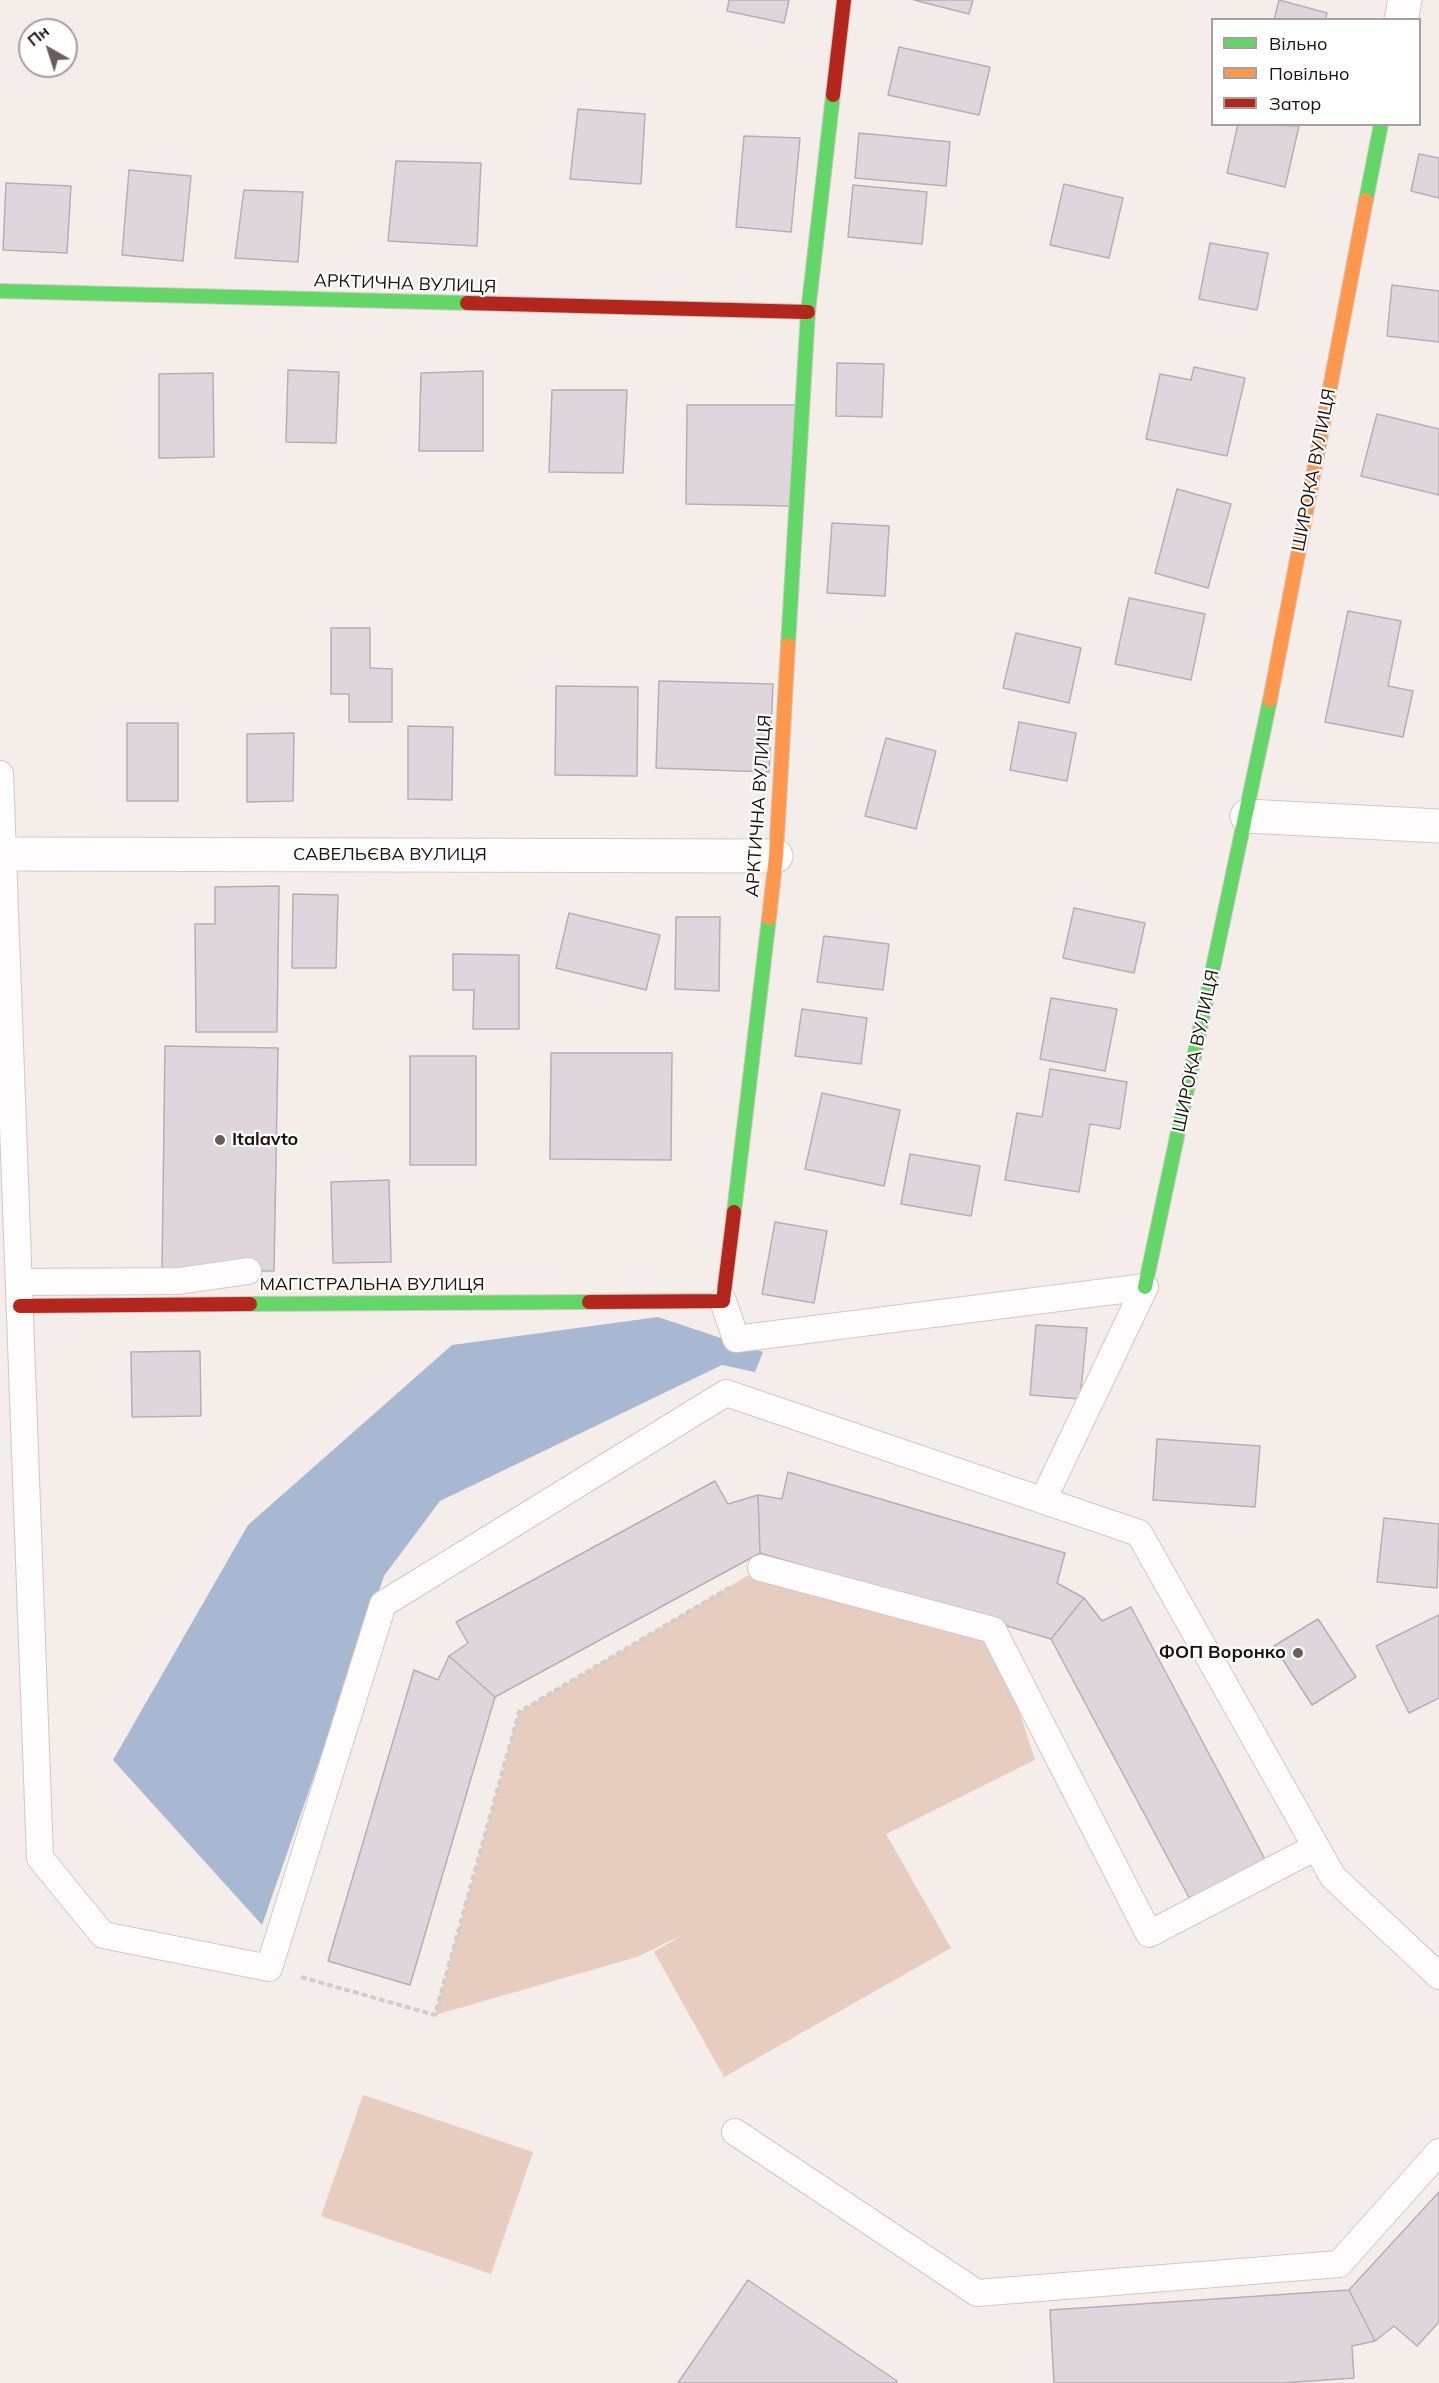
<!DOCTYPE html>
<meta charset="utf-8">
<style>
body{margin:0}
#map{position:relative;width:1439px;height:2383px;overflow:hidden;background:#f5ede9;font-family:Mulish,sans-serif}
canvas{display:block}
.legend{position:absolute;left:1211px;top:18px;width:210px;height:108px;box-sizing:border-box;background:#fff;border:2px solid #a5a09d;margin:0;padding:8px 10px;list-style:none;font-size:18px;color:#1e110b}
.legend li{display:flex;align-items:center;gap:12px;height:30px}
.legend b{width:30px;border:2px solid #a5a09d}
.north{position:absolute;left:18px;top:18px;width:60px;height:60px;box-sizing:border-box;background:#fff;border:2px solid #a5a09d;border-radius:50%;rotate:321deg;font-size:16px;font-weight:700;line-height:24px;text-align:center;color:#1e110b}
.north::after{content:'';display:block;margin:auto;width:21px;height:27px;background:#695e59;clip-path:polygon(50% 0,100% 100%,50% 72%,0 100%)}
</style>
<div id="map">
<canvas width="1439" height="2383"></canvas>
<ul class="legend">
<li><b style="height:8px;background:#63d668"></b>Вільно</li>
<li><b style="height:8px;background:#ff974d"></b>Повільно</li>
<li><b style="height:8px;background:#b3261e"></b>Затор</li>
</ul>
<div class="north">Пн</div>
</div>
<script>
const g = document.querySelector('canvas').getContext('2d');
g.lineJoin = 'round';
function fill(path, color) {
  g.fillStyle = color;
  g.fill(path, 'evenodd');
}
function trace(path, color, width, dash) {
  g.strokeStyle = color;
  g.lineWidth = width;
  g.lineCap = dash ? 'butt' : 'round';
  g.setLineDash(dash || []);
  g.stroke(path);
}
function drawText(font, color, halo, rows, align = 'center') {
  g.font = font + ' Mulish,sans-serif';
  g.lineWidth = 4.5;
  g.setLineDash([]);
  g.textBaseline = 'middle';
  g.strokeStyle = halo;
  g.fillStyle = color;
  for (const [text, x, y, turn = 0] of rows) {
    g.save();
    g.translate(x, y);
    g.rotate((+turn || 0) * Math.PI / 180);
    g.textAlign = isNaN(turn) ? turn : align;
    if (halo) g.strokeText(text, 0, 0);
    g.fillText(text, 0, 0);
    g.restore();
  }
}
fill(new Path2D(`
 M761,1568L993,1630L1035,1760L886,1834L951,1948L724,2077L654,1952L684,1934L637,1957L435,2015L519,1712Z
 M363,2095L533,2152L491,2274L321,2216Z`), '#e6cdc0');
fill(new Path2D(`
 M658,1317L763,1352L755,1372L722,1365L440,1501L384,1576L262,1925L113,1760L248,1525L452,1345Z`), '#a8b8d2');
const building = new Path2D(`
 M729,0H789L784,23L727,11Z
 M914,0H973L969,14Z
 M1279,0L1327,13L1325,20H1274Z
 M899,47L990,67L979,115L888,95Z
 M578,109L645,114L641,184L570,179Z
 M1238,124L1299,126L1285,187L1227,173Z
 M859,133L950,142L946,186L855,178Z
 M744,136L800,138L791,232L736,227Z
 M1419,154L1439,158V198L1411,191Z
 M396,161L481,163L477,246L388,241Z
 M129,170L191,176L183,261L122,255Z
 M6,183L71,186L67,253L3,250Z
 M1064,184L1123,198L1109,258L1050,245Z
 M853,185L927,192L922,244L848,237Z
 M244,190L303,192L298,262L235,258Z
 M1210,243L1268,253L1257,310L1199,299Z
 M1392,285L1439,291V342L1387,336Z
 M837,363L884,364L882,417L836,416Z
 M1194,367L1245,378L1227,456L1146,439L1160,374L1191,380Z
 M288,370L339,372L336,443L286,442Z
 M483,371V451H419L421,373Z
 M213,373L214,457L159,458V374Z
 M552,390H627L623,473L549,472Z
 M687,405H796L792,506L686,504Z
 M1377,414L1439,429V495L1361,476Z
 M1177,489L1231,504L1208,588L1155,573Z
 M832,523L889,526L885,596L827,593Z
 M1129,598L1205,614L1191,680L1115,664Z
 M1348,611L1401,621L1388,686L1413,691L1403,737L1325,722Z
 M331,628H370V668L392,669V722H349V694H331Z
 M1016,633L1081,648L1069,703L1003,688Z
 M659,681L773,684L769,772L656,768Z
 M556,686L638,687L637,776L555,775Z
 M1019,722L1076,733L1067,781L1010,770Z
 M127,723H178V801H127Z
 M408,726L453,727L452,800L408,799Z
 M294,733L293,801L247,802V734Z
 M886,738L936,751L916,829L865,816Z
 M279,886L277,1032H196L195,924H215V887Z
 M293,894L338,895L336,968H292Z
 M1074,908L1145,923L1134,973L1063,958Z
 M569,913L660,935L646,990L556,968Z
 M676,917H720L719,991L675,989Z
 M824,936L889,944L883,990L817,982Z
 M453,954L519,955V1029H473L474,990H453Z
 M1051,998L1117,1009L1105,1071L1040,1059Z
 M802,1009L867,1018L861,1064L795,1056Z
 M165,1046L278,1048L274,1271L162,1270Z
 M551,1053H672L671,1160L550,1159Z
 M410,1056H476V1165H410Z
 M1050,1069L1127,1082L1120,1129L1090,1124L1079,1192L1005,1180L1017,1113L1042,1117Z
 M822,1093L900,1110L884,1186L805,1169Z
 M910,1154L980,1166L971,1216L901,1204Z
 M389,1180L391,1262L333,1263L331,1182Z
 M775,1222L827,1231L814,1303L762,1294Z
 M1036,1325L1087,1328L1080,1399L1030,1395Z
 M200,1351L201,1416L132,1417L131,1352Z
 M1157,1439L1260,1446L1255,1507L1153,1500Z
 M788,1472L1065,1553L1057,1583L1084,1598L1051,1639L760,1553L758,1495L782,1499Z
 M715,1481L728,1504L758,1495L760,1553L495,1697L449,1656L468,1643L456,1622Z
 M1384,1518L1439,1524L1437,1588L1377,1582Z
 M1084,1598L1102,1621L1131,1607L1268,1865L1193,1905L1051,1639Z
 M1439,1615V1698L1409,1713L1376,1646Z
 M1318,1619L1356,1677L1312,1705L1274,1646Z
 M449,1656L495,1697L410,1985L328,1961L414,1670L438,1680Z
 M1439,2192V2322L1417,2346L1394,2326L1375,2341L1349,2290Z
 M748,2280L897,2381L896,2383H678Z
 M1349,2290L1375,2341L1352,2346L1354,2378L1282,2383H1054L1050,2310Z`);
fill(building, '#ded6dc');
trace(building, '#b5afb3', 1.5);
const lane = new Path2D(`
 M0,774L40,1858L103,1935L269,1968L383,1604L726,1393L1139,1533L1333,1877L1439,1976
 M20,1282L179,1281L248,1271
 M723,1301L736,1339L1145,1287
 M1043,1500L1145,1287
 M761,1568L993,1630L1149,1934L1316,1847
 M735,2132L977,2293L1339,2264L1439,2152`);
const street = new Path2D(`
 M1401,20L1405,0
 M1247,816L1439,826
 M5,854L776,856`);
const fast = new Path2D(`
 M1366,200L1381,124
 M0,291L467,303
 M788,645L808,312L833,95
 M734,1212L769,918
 M1145,1287L1270,700
 M250,1304L589,1302`);
const slow = new Path2D(`
 M1270,700L1366,200
 M769,918L776,856L788,645`);
const jam = new Path2D(`
 M833,95L844,0
 M467,303L808,312
 M589,1302L723,1301L734,1212
 M20,1306L250,1304`);
trace(lane, '#d2c8c2', 28);
trace(street, '#d2c8c2', 35);
trace(fast, '#d2c8c2', 16);
trace(slow, '#d2c8c2', 16);
trace(jam, '#d2c8c2', 16);
trace(new Path2D(`
 M301,1977L435,2015L519,1712L732,1586`), '#d1cdcc', 4, [6, 3]);
trace(lane, '#fefcfc', 26);
trace(street, '#fefcfc', 33);
trace(fast, '#63d668', 14);
trace(slow, '#ff974d', 14);
trace(jam, '#b3261e', 14);
for (const [x, y, r, color] of [
 [220,1140,6,"#695e59"],
 [1298,1653,6,"#695e59"]
]) {
  const dot = new Path2D();
  dot.arc(x, y, r, 0, 2 * Math.PI);
  g.fillStyle = color;
  g.fill(dot);
  trace(dot, '#fff', 2);
}
drawText('18px', '#1e110b', '#fff', [
 ["АРКТИЧНА ВУЛИЦЯ",405,284,2],
 ["ШИРОКА ВУЛИЦЯ",1314,470,-79],
 ["АРКТИЧНА ВУЛИЦЯ",759,806,-86],
 ["САВЕЛЬЄВА ВУЛИЦЯ",390,855],
 ["ШИРОКА ВУЛИЦЯ",1196,1051,-78],
 ["МАГІСТРАЛЬНА ВУЛИЦЯ",372,1285]
]);
drawText('bold 18px', '#1e110b', '#fff', [
 ["Italavto",232,1140],
 ["ФОП Воронко",1286,1653,"right"]
], 'left');
</script>
